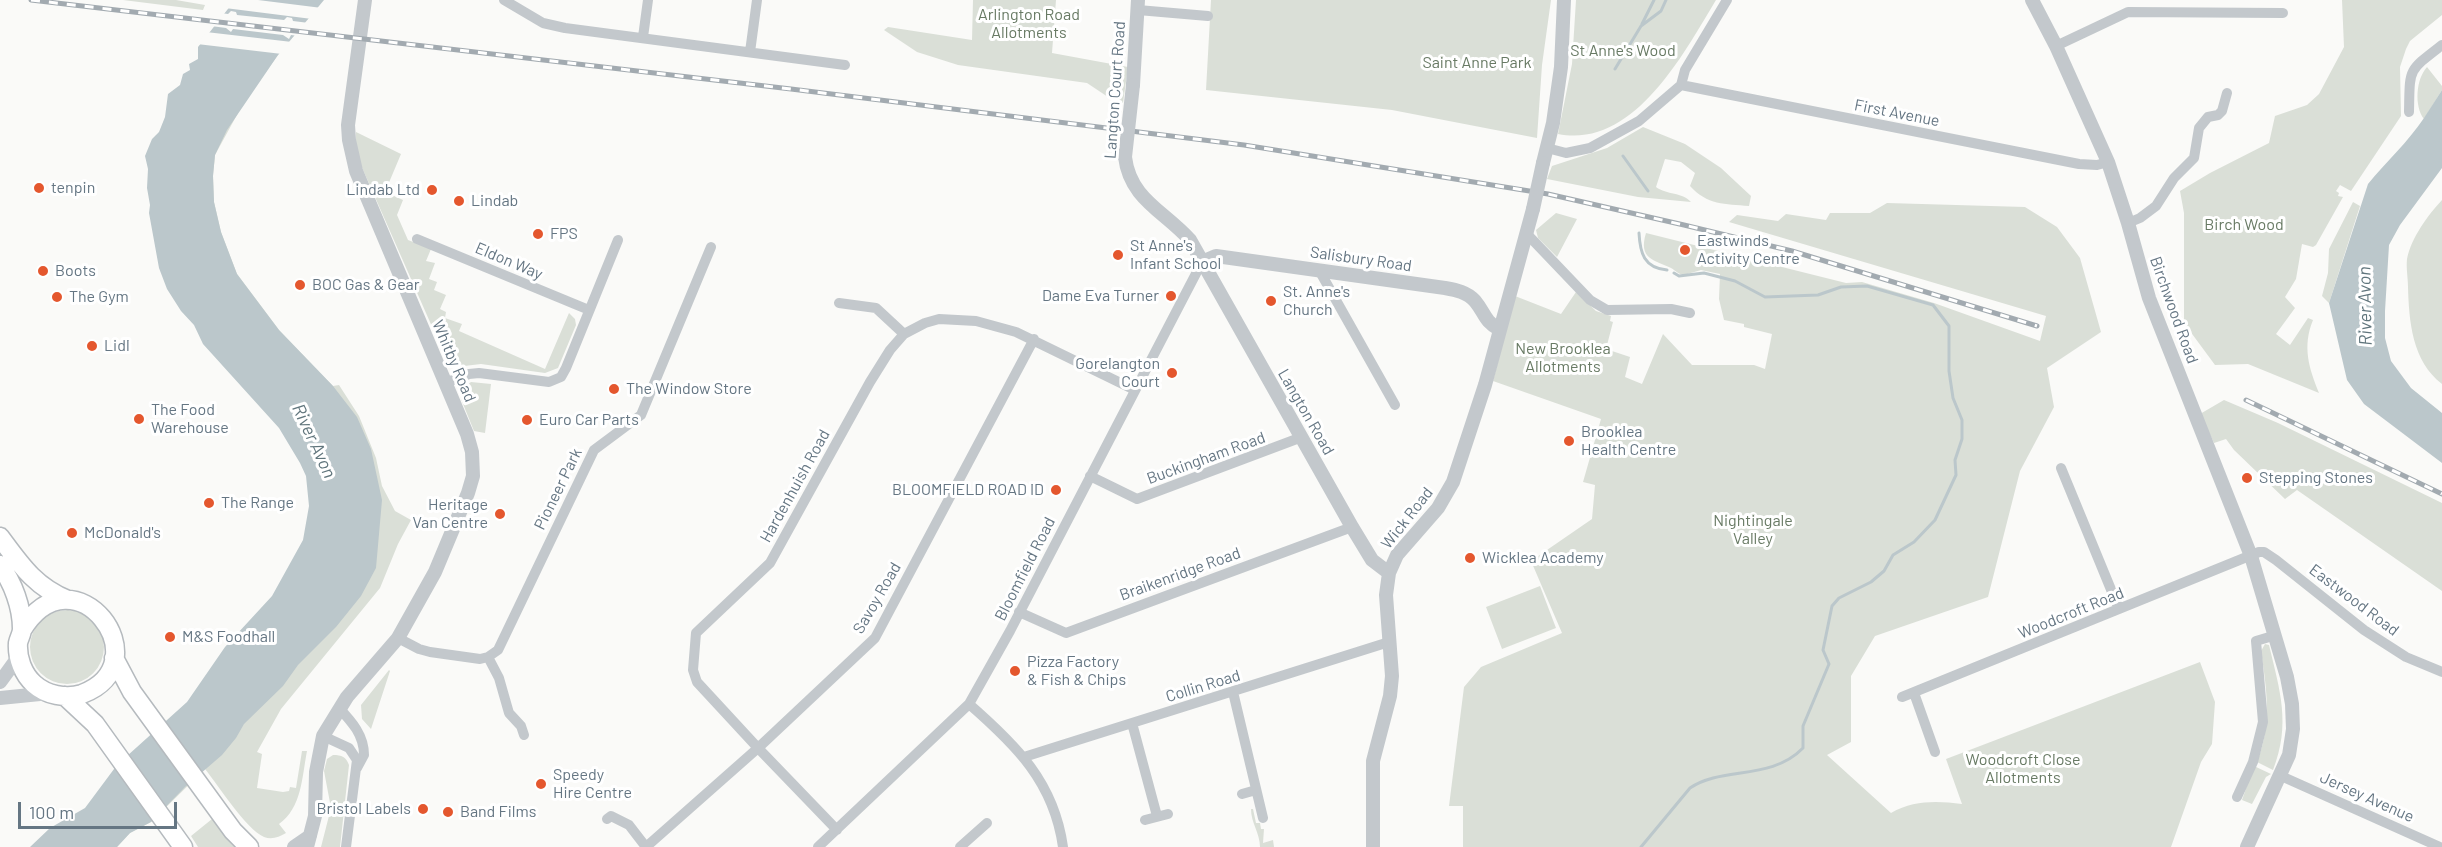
<!DOCTYPE html>
<style>
body{margin:0}
#map{position:relative;width:2442px;height:847px;overflow:hidden;background:#fafaf8;font-family:Barlow,sans-serif}
canvas{display:block}
.scale{position:absolute;left:18px;top:802px;width:159px;height:27px;box-sizing:border-box;border:3px solid #657683;border-top:0;padding-left:8px;font-size:18px;line-height:21px;white-space:nowrap;color:#657683;-webkit-text-stroke:4px #fff;paint-order:stroke}
</style>
<div id="map">
<canvas width="2442" height="847"></canvas>
<div class="scale">100 m</div>
</div>
<script>
const g = document.querySelector('canvas').getContext('2d');
g.lineJoin = 'round';
function fill(path, color) {
  g.fillStyle = color;
  g.fill(path, 'evenodd');
}
function trace(path, color, width, dash) {
  g.strokeStyle = color;
  g.lineWidth = width;
  g.lineCap = dash ? 'butt' : 'round';
  g.setLineDash(dash || []);
  g.stroke(path);
}
function drawText(font, color, halo, rows, align = 'center') {
  g.font = font + ' Barlow,sans-serif';
  g.lineWidth = 6;
  g.setLineDash([]);
  g.textBaseline = 'middle';
  g.strokeStyle = halo;
  g.fillStyle = color;
  for (const [text, x, y, turn = 0] of rows) {
    g.save();
    g.translate(x, y);
    g.rotate((+turn || 0) * Math.PI / 180);
    g.textAlign = isNaN(turn) ? turn : align;
    if (halo) g.strokeText(text, 0, 0);
    g.fillText(text, 0, 0);
    g.restore();
  }
}
fill(new Path2D(`
 M123,0H176L205,5L203,10Z
 M324,0L278,55L244,102L215,155L213,176L214,202L221,232L237,274L279,330L333,386L339,385L359,416L376,458L382,486L395,511L411,520L398,544L380,588L281,709L257,752L262,754L257,788L283,792L289,791L290,787L296,788L302,751H307C302,776 302,808 279,824L286,833C279,837 272,840 264,837C246,829 218,785 205,769L151,822L130,833L117,847H96L348,569L263,348L186,161Z
 M973,0H1056L1052,53L1128,67L1123,103L1114,101L1087,83L958,65L917,52L884,30L888,27L972,40Z
 M1211,0H1551L1542,65L1537,138L1392,110L1206,90Z
 M1576,0H1716C1684,53 1634,149 1558,134L1572,64Z
 M2342,0H2442V15L2410,41L2406,49L2400,67L2401,116L2351,191L2340,185L2336,191L2339,193L2338,196L2343,197L2316,245L2313,247L2302,244L2296,279L2285,297L2295,308L2276,334L2290,345L2308,318L2313,320C2302,347 2309,368 2319,393L2248,364L2215,365L2184,323V213L2180,191L2210,173L2269,143L2275,116L2307,105L2319,94L2344,47Z
 M2427,67L2442,86V90L2424,119C2414,106 2416,79 2427,67Z
 M1643,127L1685,144L1721,168L1751,196L1749,206C1725,204 1707,205 1690,186L1695,173L1681,162L1665,159L1656,187C1667,195 1682,192 1691,202L1638,197L1547,179L1552,166L1607,148Z
 M356,132L401,154L385,192L403,200L397,215L408,240L431,249L426,261L435,263L429,279L437,282L434,290L446,295L440,309L446,312L445,318L462,324L459,331L545,369L569,313L575,319L576,325L558,368L545,373L481,364L456,367L448,363L360,163L356,148Z
 M2442,200V384C2412,361 2409,321 2408,287C2408,278 2406,268 2407,259C2411,238 2428,215 2442,200Z
 M2353,202L2360,206L2329,303L2322,296L2328,273L2329,249Z
 M1887,203L2025,207L2057,227L2080,258L2101,332L2047,368L2054,407L2020,471L1988,597L1875,636L1851,676V742L1827,755L1891,813C1914,800 1937,801 1962,804L1946,759L2200,662L2215,702L2212,744L2201,762L2171,847H1463V806H1449L1464,687L1481,667L1562,633L1531,561L1592,519L1595,485L1583,482L1601,419L1493,381L1515,296L1561,314L1576,292L1596,311L1611,316L1610,321L1613,322L1606,349L1630,357L1625,377L1642,384L1663,334L1692,365H1754L1765,369L1772,334L1744,327V324L1724,320L1719,299L1720,274L1701,270L1684,275C1678,274 1676,271 1671,268C1654,260 1638,259 1646,233L1846,283L1862,282L1934,303L2040,341L2046,316L1729,222L1737,215L1778,221L1786,214L1826,220L1830,213H1870Z
 M1556,213L1577,219L1557,257L1538,238L1536,230Z
 M471,382L491,384L485,433L474,431L461,399L462,389Z
 M2224,400L2278,423L2442,503V591L2297,490L2285,499L2234,450L2226,439L2214,443L2200,414Z
 M1540,586L1556,628L1502,649L1486,607Z
 M30 647a37 37 0 1 1 74 0a37 37 0 1 1-74 0Z
 M2265,644L2269,645C2280,691 2291,724 2273,770L2257,762C2272,724 2267,691 2261,651Z
 M389,670L390,671L371,729L362,719L361,705Z
 M333,755C342,755 346,757 349,765L340,847H321L331,808L324,771L327,759Z
 M2254,766L2271,774L2266,777L2252,804L2242,800Z
 M1251,809H1253L1256,823H1260L1261,829H1264L1263,843L1273,840L1274,847H1260C1260,833 1251,823 1251,809Z
 M212,819L235,847H198L191,836Z`), '#dadfd7');
fill(new Path2D(`
 M235,0H324L278,55L227,130L215,155L213,176L214,202L221,232L237,274L279,330L333,386L357,417L371,449L382,500L376,568L361,596L336,627L298,665L283,686L244,724L236,738L222,755L185,787L151,822L130,833L117,847H30L50,828L85,808L117,765L187,702L225,647L272,596L303,540L309,506L306,476L300,463L279,428L203,344L194,325L181,311L167,289L159,268L149,213L150,205L147,188L148,169L145,156L152,139L159,132L165,117L168,94L180,85L183,74L190,70L189,64L198,59V47Z
 M2442,90V168L2400,225L2389,245L2385,311V338L2391,361L2411,388L2442,413V463L2364,404L2347,380L2329,303L2368,184C2386,162 2408,142 2424,118C2430,109 2436,99 2442,90Z`), '#bbc7cb');
fill(new Path2D(`
 M231,0H258L322,8L312,19L225,8Z
 M231,11L236,12L237,15L284,20L287,17L292,18L293,21L309,23L298,36L291,35L289,39L283,35L233,29L231,32L226,28L211,26L221,13L228,14Z
 M206,32L292,42L282,54L197,44Z`), '#fafaf8');
trace(new Path2D(`
 M1642,24L1654,0
 M1615,69L1641,26L1661,11L1666,0
 M1623,156L1648,191
 M1639,233C1640,253 1644,268 1667,270
 M1641,847L1690,788C1722,766 1771,781 1803,748V726L1829,664L1823,650L1832,606L1839,598L1871,582L1884,571L1893,555L1914,542L1935,520L1956,475L1955,460L1962,439V420L1953,398L1949,371V326L1933,305L1867,286L1841,287L1818,295L1765,297L1735,281L1704,273L1679,276L1674,273`), '#bbc7cb', 3);
const primary = new Path2D(`
 M0,537C20,564 35,587 68,600
 M0,565C13,583 22,607 22,629C22,634 19,638 18,643C17,658 23,674 34,684C46,695 66,699 82,694C164,663 74,545 22,630
 M114,658L132,692L233,831L249,847
 M65,696L95,724L183,847`);
trace(primary, '#b5babe', 21);
trace(new Path2D(`
 M504,0L543,23L565,28L845,65
 M1138,10L1208,16
 M643,37L648,0
 M2056,46L2128,12L2283,13
 M750,52L757,0
 M1681,85L2079,164L2097,165L2108,162
 M2409,112C2410,68 2407,72 2442,45
 M1547,148L1566,153L1590,148L1639,121L1681,85L1685,70L1727,0
 M2128,223L2140,218L2156,206L2174,178L2194,158L2199,128L2208,117L2218,115L2222,111L2227,93
 M1526,233L1590,300L1607,310L1671,309L1690,313
 M417,239L589,310
 M1319,270L1395,405
 M839,303L876,308L904,334
 M445,383L469,374L479,373L549,382L561,377L566,368L618,240
 M2061,468L2119,609
 M1090,476L1137,499L1302,437
 M1019,612L1066,633L1352,527
 M398,638L419,649L430,652L480,659L488,657L498,650L594,450L641,415L711,247
 M488,657L499,678L509,713L521,726L524,735
 M1233,692L1263,818
 M1914,693L1935,752
 M1902,697L2259,552H2264L2276,560L2364,630L2406,657L2442,672
 M969,704C1016,745 1054,782 1063,847
 M339,708C352,722 364,735 364,755L357,768
 M1132,723L1157,816
 M323,736L349,748L357,760L346,847
 M1024,757L1389,642
 M2281,776L2440,847
 M1242,794L1256,790
 M2237,797L2253,762L2263,722L2256,641L2276,635
 M607,819L611,816L629,825L646,847
 M1145,820L1168,814
 M837,830L758,748L697,682L693,670L696,633L770,563L870,382L890,350L904,334L925,323L939,319L976,321L1016,332L1135,390
 M646,847L758,748L875,638L1034,339
 M818,847L969,704L1010,631L1202,262
 M960,847L987,823`), '#c3c8cc', 10);
trace(new Path2D(`
 M2032,0L2056,46L2108,162L2128,223L2149,298L2251,556L2287,677L2292,704L2293,729L2289,755L2247,847
 M1133,85L1138,0
 M1125,157C1130,199 1164,211 1190,240L1352,527L1372,560L1389,573
 M1543,163L1553,123L1561,67L1564,0
 M1202,262L1216,256L1445,288C1456,290 1467,292 1475,301C1485,313 1484,321 1499,329
 M0,682L19,656
 M0,698L50,693
 M294,847L310,836
 M307,847L315,816L316,772L323,736L347,697L398,638L435,572L468,493L473,476L472,452L467,434L356,171L349,140L348,125L365,0
 M1373,847V761L1390,696L1392,676L1386,595L1389,573L1397,555L1438,508L1453,482L1485,385L1533,209`), '#c3c8cc', 14);
trace(primary, '#fff', 18);
const rail = new Path2D(`
 M31,0L791,89L1244,145L1548,194L1684,225L1792,251L2037,326
 M2246,400L2442,494`);
trace(rail, '#a2aab0', 5);
trace(rail, '#fff', 3, [9]);
trace(new Path2D(`
 M1125,157L1133,85
 M1533,209L1543,163`), '#c3c8cc', 14);
for (const [x, y, r, color] of [
 [39,188,6,"#e4572e"],
 [432,190,6,"#e4572e"],
 [459,201,6,"#e4572e"],
 [538,234,6,"#e4572e"],
 [1685,250,6,"#e4572e"],
 [1118,255,6,"#e4572e"],
 [43,271,6,"#e4572e"],
 [300,285,6,"#e4572e"],
 [1171,296,6,"#e4572e"],
 [57,297,6,"#e4572e"],
 [1271,301,6,"#e4572e"],
 [92,346,6,"#e4572e"],
 [1172,373,6,"#e4572e"],
 [614,389,6,"#e4572e"],
 [139,419,6,"#e4572e"],
 [527,420,6,"#e4572e"],
 [1569,441,6,"#e4572e"],
 [2247,478,6,"#e4572e"],
 [1056,490,6,"#e4572e"],
 [209,503,6,"#e4572e"],
 [500,514,6,"#e4572e"],
 [72,533,6,"#e4572e"],
 [1470,558,6,"#e4572e"],
 [170,637,6,"#e4572e"],
 [1015,671,6,"#e4572e"],
 [541,784,6,"#e4572e"],
 [423,809,6,"#e4572e"],
 [448,812,6,"#e4572e"]
]) {
  const dot = new Path2D();
  dot.arc(x, y, r, 0, 2 * Math.PI);
  g.fillStyle = color;
  g.fill(dot);
  trace(dot, '#fff', 2);
}
drawText('16px', '#687a64', '#fff', [
 ["Arlington Road",1029,15],
 ["Allotments",1029,33],
 ["St Anne's Wood",1623,51],
 ["Saint Anne Park",1477,63],
 ["Birch Wood",2244,225],
 ["New Brooklea",1563,349],
 ["Allotments",1563,367],
 ["Nightingale",1753,521],
 ["Valley",1753,539],
 ["Woodcroft Close",2023,760],
 ["Allotments",2023,778]
]);
drawText('16px', '#657683', '#fff', [
 ["Langton Court Road",1115,90,-86],
 ["First Avenue",1897,113,11],
 ["Salisbury Road",1361,259,8],
 ["Eldon Way",509,261,23],
 ["Birchwood Road",2174,310,70],
 ["Whitby Road",454,361,67],
 ["Langton Road",1306,412,60],
 ["Buckingham Road",1206,458,-20],
 ["Hardenhuish Road",795,486,-61],
 ["Pioneer Park",558,489,-64],
 ["Wick Road",1407,518,-52],
 ["Bloomfield Road",1025,569,-63],
 ["Braikenridge Road",1180,574,-20],
 ["Savoy Road",877,598,-60],
 ["Eastwood Road",2354,600,37],
 ["Woodcroft Road",2071,613,-22],
 ["Collin Road",1203,686,-17],
 ["Jersey Avenue",2367,797,24]
]);
drawText('16px', '#657683', '#fff', [
 ["tenpin",51,188],
 ["Lindab Ltd",420,190,"right"],
 ["Lindab",471,201],
 ["FPS",550,234],
 ["Eastwinds",1697,241],
 ["Activity Centre",1697,259],
 ["St Anne's",1130,246],
 ["Infant School",1130,264],
 ["Boots",55,271],
 ["BOC Gas & Gear",312,285],
 ["St. Anne's",1283,292],
 ["Church",1283,310],
 ["Dame Eva Turner",1159,296,"right"],
 ["The Gym",69,297],
 ["Lidl",104,346],
 ["Gorelangton",1160,364,"right"],
 ["Court",1160,382,"right"],
 ["The Window Store",626,389],
 ["The Food",151,410],
 ["Warehouse",151,428],
 ["Euro Car Parts",539,420],
 ["Brooklea",1581,432],
 ["Health Centre",1581,450],
 ["Stepping Stones",2259,478],
 ["BLOOMFIELD ROAD ID",1044,490,"right"],
 ["The Range",221,503],
 ["Heritage",488,505,"right"],
 ["Van Centre",488,523,"right"],
 ["McDonald's",84,533],
 ["Wicklea Academy",1482,558],
 ["M&S Foodhall",182,637],
 ["Pizza Factory",1027,662],
 ["& Fish & Chips",1027,680],
 ["Speedy",553,775],
 ["Hire Centre",553,793],
 ["Bristol Labels",411,809,"right"],
 ["Band Films",460,812]
], 'left');
drawText('italic 18px', '#60757c', '#fff', [
 ["River Avon",2365,306,-91],
 ["River Avon",314,441,65]
]);
</script>
